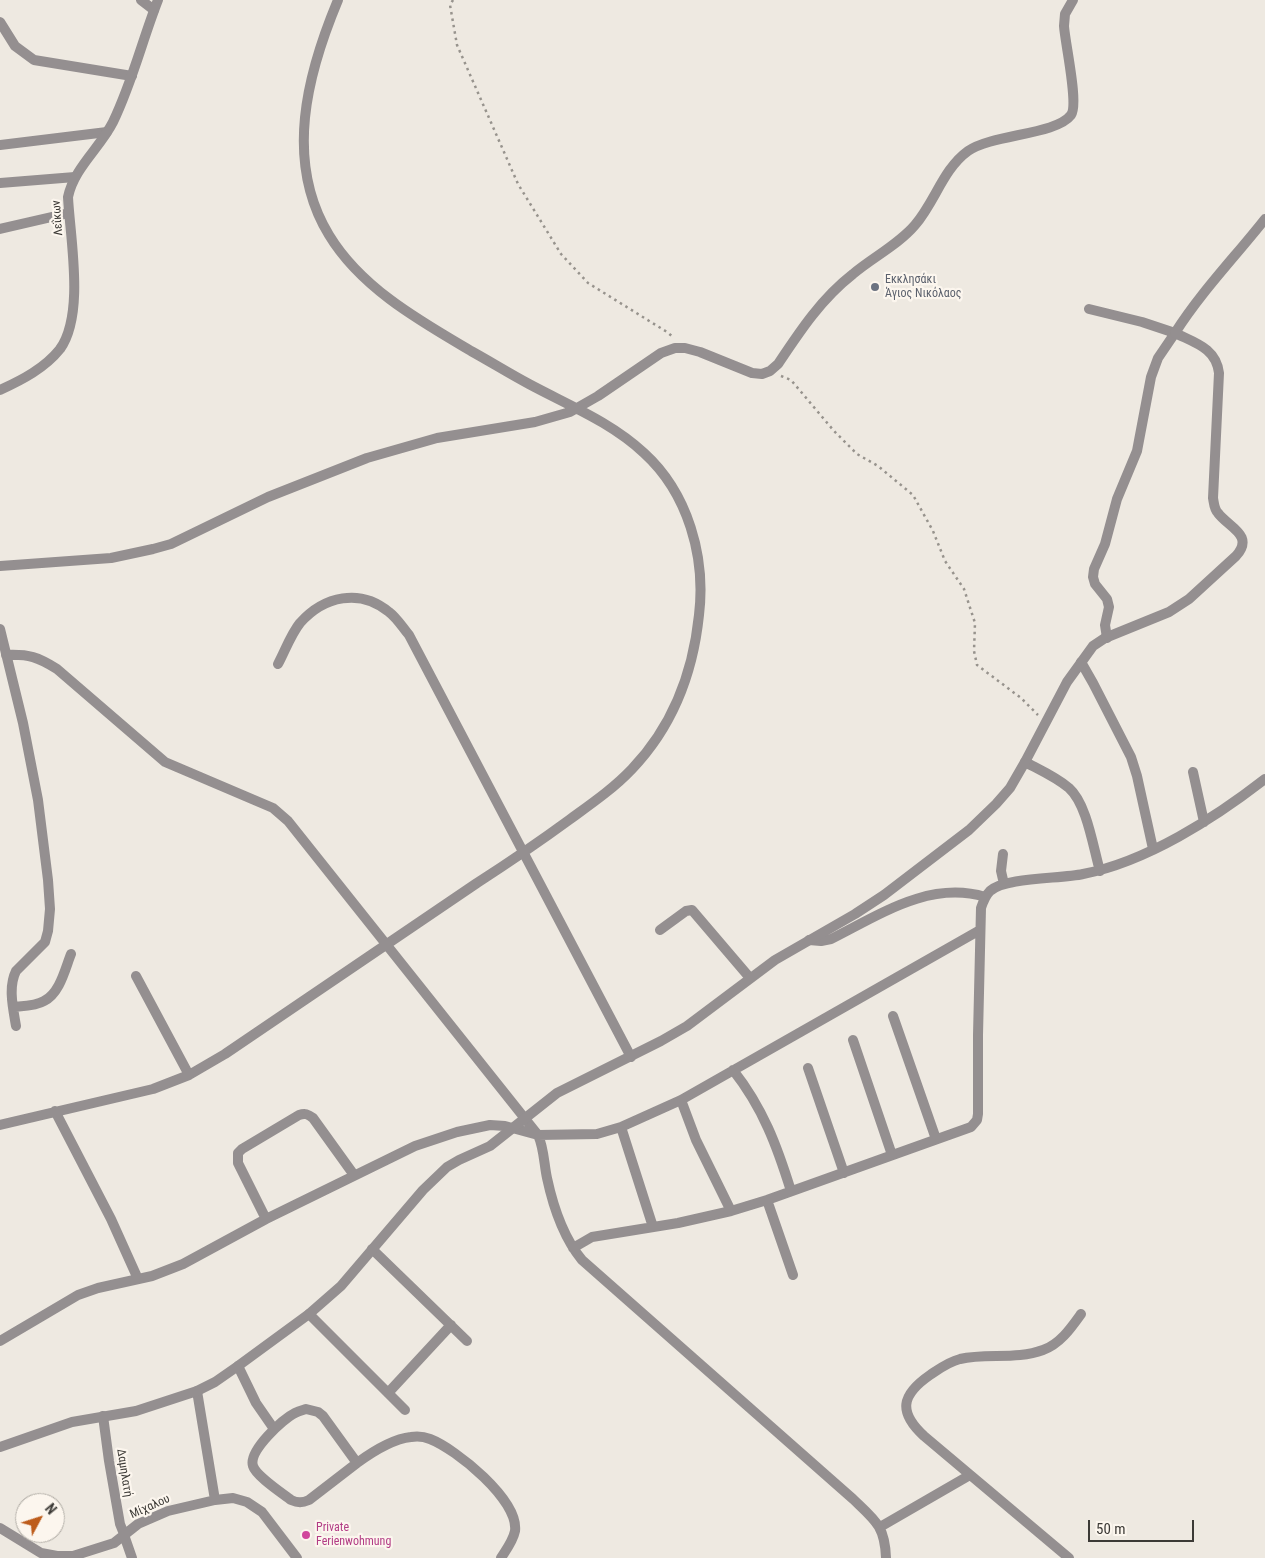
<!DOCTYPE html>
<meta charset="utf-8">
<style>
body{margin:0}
#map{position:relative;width:1265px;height:1558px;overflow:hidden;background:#eee9e1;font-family:"Roboto Condensed",sans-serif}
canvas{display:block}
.north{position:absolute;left:15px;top:1493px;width:50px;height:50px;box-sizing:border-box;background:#fcf6ee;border:1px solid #afaba4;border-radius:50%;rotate:50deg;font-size:14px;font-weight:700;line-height:20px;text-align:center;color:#3c3a36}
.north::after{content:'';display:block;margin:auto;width:18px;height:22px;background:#bd5c1b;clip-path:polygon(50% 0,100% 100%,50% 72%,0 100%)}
.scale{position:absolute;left:1088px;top:1520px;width:106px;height:22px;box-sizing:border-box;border:2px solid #3c3a36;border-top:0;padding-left:6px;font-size:15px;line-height:18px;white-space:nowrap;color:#3c3a36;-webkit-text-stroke:4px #fcf6ee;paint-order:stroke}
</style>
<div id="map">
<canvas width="1265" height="1558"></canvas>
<div class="north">N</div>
<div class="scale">50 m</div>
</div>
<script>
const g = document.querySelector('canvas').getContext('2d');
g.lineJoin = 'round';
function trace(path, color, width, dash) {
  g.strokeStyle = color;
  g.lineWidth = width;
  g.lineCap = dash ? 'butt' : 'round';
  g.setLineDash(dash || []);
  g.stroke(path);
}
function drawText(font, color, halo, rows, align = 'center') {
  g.font = font + ' "Roboto Condensed",sans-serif';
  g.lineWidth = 4.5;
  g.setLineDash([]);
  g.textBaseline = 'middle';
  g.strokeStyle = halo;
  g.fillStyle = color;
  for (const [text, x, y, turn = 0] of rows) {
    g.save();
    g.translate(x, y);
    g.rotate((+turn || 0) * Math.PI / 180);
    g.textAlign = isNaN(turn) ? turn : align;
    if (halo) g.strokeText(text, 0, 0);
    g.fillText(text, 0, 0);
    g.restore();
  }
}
trace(new Path2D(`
 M453,0L450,5L457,45L518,184L561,254L588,283L667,332L673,337
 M781,376L791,380L834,431L857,454L878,466L913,495L933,531L945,561L964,589L975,623L974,651L977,665L1021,698L1038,715`), '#97938d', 2.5, [2.5, 4]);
trace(new Path2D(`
 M141,0L154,10
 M0,22L15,46L34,60L132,76
 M0,145L107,132
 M0,183L75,177
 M0,229L69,213
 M1089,309L1142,322L1175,333L1158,358L1151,377L1137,451L1117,499L1105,544L1094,569L1093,577L1095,584L1107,599L1109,607L1105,625L1107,638
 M0,566L111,558L153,549L171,544L268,497L367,458L437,438L535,422L570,412L598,396L661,353L675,348H685L700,352L752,373L762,374L770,371L778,364C800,331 821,299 853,274C873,257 898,245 915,225C935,202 943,169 968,151C992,134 1056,135 1071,115C1079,104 1065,43 1064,26L1065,14L1073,0
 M0,629L23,723L38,800L48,880L50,909L48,931L45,942L16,971C8,987 13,1008 16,1026
 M6,655C29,654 38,657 57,669L165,762L273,808L288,821L538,1135C544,1148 544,1164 547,1178C553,1206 563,1237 582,1260L853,1499C875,1520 885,1526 886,1558
 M1081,662L1093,683L1131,757L1137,776L1153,849
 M278,664C285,651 291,634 300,623C324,596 360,588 389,612C397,618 403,628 409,635L631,1057
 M1025,762C1040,770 1056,777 1069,788C1087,804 1093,847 1100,871
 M1193,772L1204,822
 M1003,854L1001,871L1004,884
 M660,930L686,911L692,910L750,978
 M809,940L821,941L831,939C879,915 930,880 985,897
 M136,976L189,1075
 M13,1007C23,1006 36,1006 44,1001C60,993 65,969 71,954
 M893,1016L936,1139
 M853,1040L892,1155
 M808,1068L844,1173
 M733,1070C763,1108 777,1146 791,1191
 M681,1100L696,1140L731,1211
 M55,1111L111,1219L138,1279
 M0,1125L153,1089L189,1075L225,1054C309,997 393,940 477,883C508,863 539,842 569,820C591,804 613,789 632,769C673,726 693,673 699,615C706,557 688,493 644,453C611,422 568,405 529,384C510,374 491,362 471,351C420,321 361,288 329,235C284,161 307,74 338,0
 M621,1127L653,1227
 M767,1200L793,1275
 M266,1219L238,1163V1153L242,1149L299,1115C305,1113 308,1114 313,1118L354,1175
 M573,1248L592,1237L678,1223L731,1211L767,1200L971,1127L977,1120L978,1114V1035L981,908C983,902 985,896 990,891C1005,877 1061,879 1083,874C1146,862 1215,818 1265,779
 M372,1249L467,1341
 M309,1314L405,1410
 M0,1341L78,1295L98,1288L152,1276L183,1264L266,1219L415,1146L457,1132L490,1125L505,1126L538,1135L597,1134L621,1127L681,1100L980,930
 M238,1366L256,1403L274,1429
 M197,1391L215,1500
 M388,1393L451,1325
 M306,1409L318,1412L323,1416L357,1463L309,1500C302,1503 298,1503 291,1500C282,1493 256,1476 253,1466C248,1451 283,1419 295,1413C299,1411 303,1410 306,1409Z
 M103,1416L109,1461L120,1524L124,1534
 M357,1463C372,1452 392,1439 411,1437C417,1436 425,1437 430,1439C456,1449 519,1500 515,1531C513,1541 506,1550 501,1558
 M880,1527L970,1475
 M0,1528L41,1553L57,1556H73L114,1543L138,1524L168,1511L215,1500L233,1498L247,1502L262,1512L297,1558
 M124,1535L132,1558
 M1069,1558L924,1436C898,1412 901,1395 930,1375C939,1369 948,1362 960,1359C987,1353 1017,1360 1043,1350C1060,1344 1071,1328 1081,1314`), '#948f90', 10);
trace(new Path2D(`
 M0,390C22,380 45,368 60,349C85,314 70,238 68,197C74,168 100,148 113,122C132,83 142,41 158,0
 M0,1447L72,1422L136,1411L197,1391L215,1382L238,1366L309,1314L341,1286L423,1190L447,1167L459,1160L490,1146L557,1093L661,1041L687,1026L775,960L855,914L884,895L969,830L996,804L1010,788L1025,762L1067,682L1093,646L1105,638L1169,612L1189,599L1236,556C1255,535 1228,527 1218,513C1214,509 1214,503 1213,498L1219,373C1216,348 1195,343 1175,333C1201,292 1235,257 1265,219`), '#948f90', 10);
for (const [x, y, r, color] of [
 [875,287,5,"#6b7280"],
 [306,1535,5,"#d1479c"]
]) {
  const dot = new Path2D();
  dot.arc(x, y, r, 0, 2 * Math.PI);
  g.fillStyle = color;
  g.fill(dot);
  trace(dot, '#fcf6ee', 2);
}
drawText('12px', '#3c3a36', '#fcf6ee', [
 ["Λεΐκων",58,218,-94],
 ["Δαμηλατή",124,1473,81],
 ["Μίχαλου",150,1507,-24]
]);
drawText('12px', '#5b616d', '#fcf6ee', [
 ["Εκκλησάκι",885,280],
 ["Άγιος Νικόλαος",885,294]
], 'left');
drawText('12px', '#b23c85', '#fcf6ee', [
 ["Private",316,1528],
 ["Ferienwohmung",316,1542]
], 'left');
</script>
